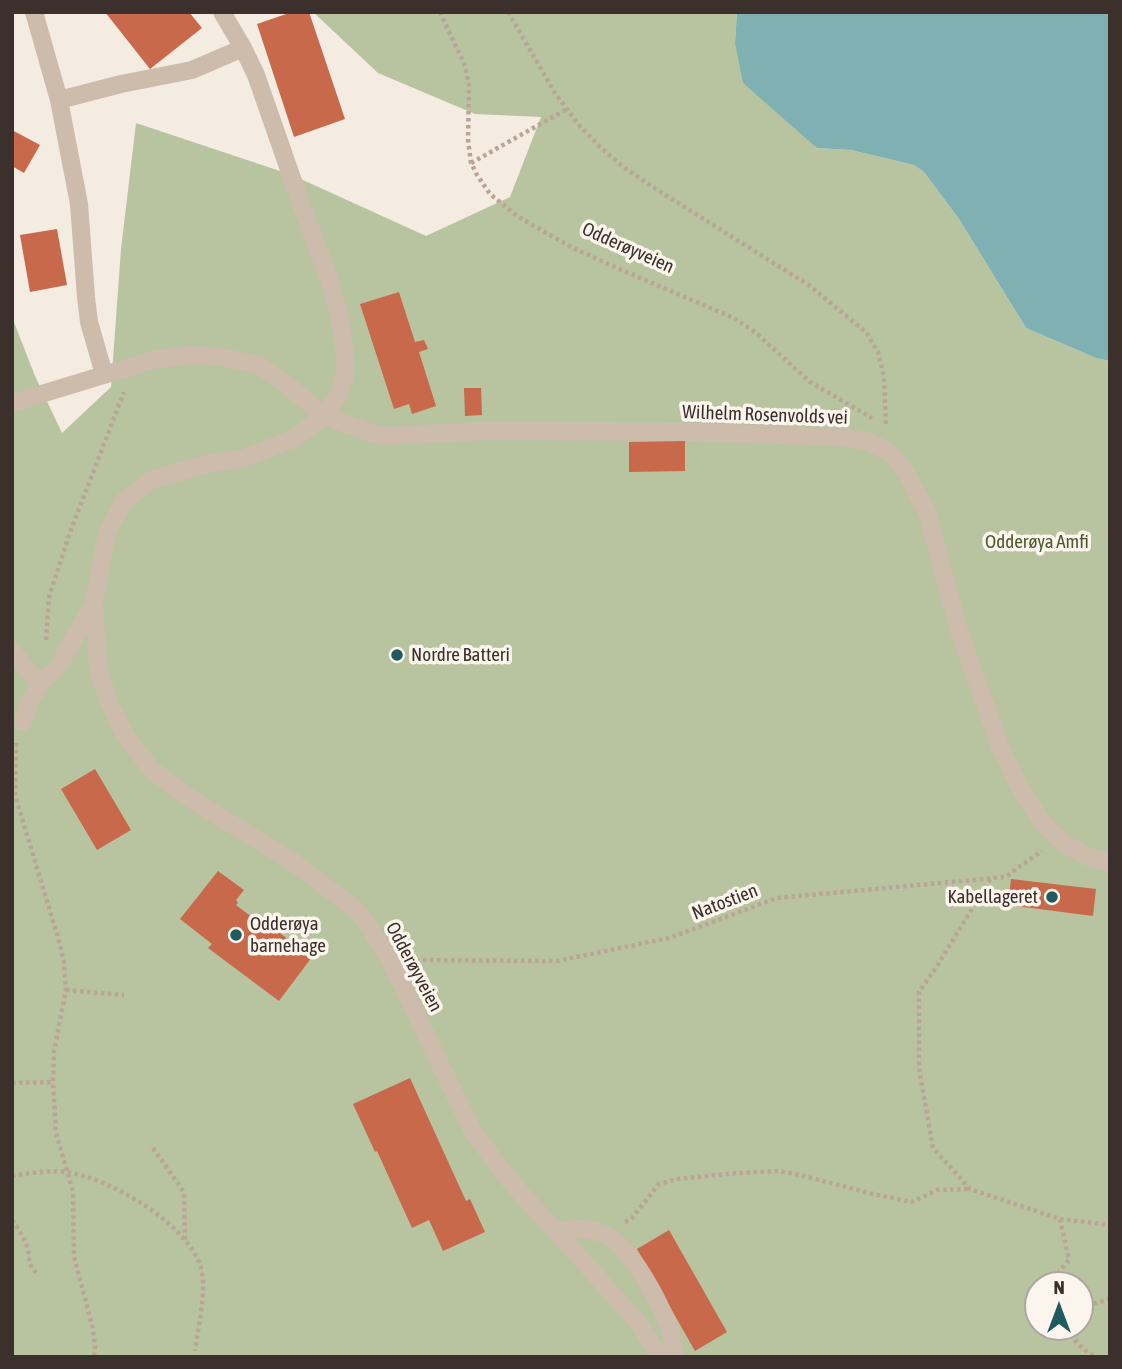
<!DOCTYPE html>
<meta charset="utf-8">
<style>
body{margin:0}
#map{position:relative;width:1122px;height:1369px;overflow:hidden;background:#f4ebe1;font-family:"Asap Condensed",sans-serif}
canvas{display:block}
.frame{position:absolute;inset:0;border:14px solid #3b302b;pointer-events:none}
.north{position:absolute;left:1024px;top:1271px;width:70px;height:70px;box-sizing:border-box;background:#fbf5ee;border:2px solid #aea6a0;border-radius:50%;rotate:0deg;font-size:19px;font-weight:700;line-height:28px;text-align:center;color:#3b302b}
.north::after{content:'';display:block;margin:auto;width:24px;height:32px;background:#1f5a5e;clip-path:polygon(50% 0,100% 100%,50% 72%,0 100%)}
</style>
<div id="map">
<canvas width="1122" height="1369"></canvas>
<div class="frame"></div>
<div class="north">N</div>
</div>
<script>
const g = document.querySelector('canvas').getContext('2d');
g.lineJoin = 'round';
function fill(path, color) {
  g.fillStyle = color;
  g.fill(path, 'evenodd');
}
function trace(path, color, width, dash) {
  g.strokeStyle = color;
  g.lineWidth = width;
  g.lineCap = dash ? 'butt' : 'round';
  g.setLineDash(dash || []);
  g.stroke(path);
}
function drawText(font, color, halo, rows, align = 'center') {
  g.font = font + ' "Asap Condensed",sans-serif';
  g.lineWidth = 7;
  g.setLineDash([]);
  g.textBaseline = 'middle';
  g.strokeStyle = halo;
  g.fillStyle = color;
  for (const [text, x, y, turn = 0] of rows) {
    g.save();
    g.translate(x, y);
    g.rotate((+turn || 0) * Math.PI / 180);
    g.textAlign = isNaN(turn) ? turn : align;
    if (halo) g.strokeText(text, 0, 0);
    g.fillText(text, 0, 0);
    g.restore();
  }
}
fill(new Path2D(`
 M313,12H737L735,43L817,148L851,150L914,165L924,172L959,219L1026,328L1096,358L1110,361V1357H12V317L35,376L62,433L111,387L121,249L136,123L292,175L426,236L510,197L541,117L475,114L378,73ZM1038,1285H1080V1327H1038Z`), '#b8c4a0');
fill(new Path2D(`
 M737,12H1110V361L1096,358L1026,328L959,219L924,172L914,165L851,150L817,148L743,83L735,43Z`), '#7fb0b2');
fill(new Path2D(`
 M105,12H189L202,28L150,69Z
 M292,12H309L345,119L294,137L257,24Z
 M12,130L40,145L24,173L12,166Z
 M57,229L67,285L30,292L20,235Z
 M399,292L415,342L424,340L428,349L419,352L436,406L412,414L409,404L394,409L360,304Z
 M464,388H481L482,415L465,416Z
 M685,441V471L629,472V442Z
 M95,769L131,830L97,850L61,789Z
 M218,871L244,890L236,900L238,903L236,905L274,934L277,931L312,957L279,1001L208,948L212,944L180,919Z
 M1011,879L1096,889L1093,916L1008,905Z
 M410,1078L466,1201L470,1199L485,1232L443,1251L429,1220L412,1228L377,1151L375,1152L353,1104Z
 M669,1230L727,1332L695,1351L637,1249Z`), '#c8694b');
trace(new Path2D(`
 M440,12L465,66L469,85L468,140L471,163L477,175L490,194L517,216L571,247L617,268L734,318L756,333L810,382L872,418
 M508,12L555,93L578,124L597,144L622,166L656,189L810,286L866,332L878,352L884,377L886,426
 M471,163L567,109
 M46,640L49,597L69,535L124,392
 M16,743L15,795L59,941L64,962L66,990L54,1051L53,1082L56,1133L73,1192L74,1256L93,1329L95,1346L94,1357
 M990,879L937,966L919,992V1068L933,1148L970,1189L1060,1219L1069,1260L1051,1281L1054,1285
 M416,960L557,961L669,938L777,898L1005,877L1042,851
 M66,990L124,995
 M12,1083L53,1082
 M153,1148L184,1192L185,1240
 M12,1176C30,1173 48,1170 66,1172C109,1178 185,1222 200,1265C208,1288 198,1326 195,1351
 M1060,1219L1110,1225
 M12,1220C22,1234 30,1246 29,1263L38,1276
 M625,1222L632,1218L659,1184L677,1179L737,1173L779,1171L800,1175L873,1194L912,1202L937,1190L970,1189
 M1080,1307L1110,1299
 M1069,1327C1072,1341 1084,1350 1095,1357`), '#b9a596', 4.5, [3.5, 3.5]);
trace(new Path2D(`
 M34,12L59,100L79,204L86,297L89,322L104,374
 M222,12L243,48L256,75L301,204L327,273L338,310L344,345L345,375L338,396L324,416L295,438L242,459L210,463L151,480L124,501L107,533L94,603L98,668L109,702L125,735L151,769L186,796L292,861L359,912L390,960L473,1132L511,1182L637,1321L660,1357
 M59,100L121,84L192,70L243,48
 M12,403L153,360L189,355L221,357L259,365L286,384L324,416L381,436L489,431L688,432L805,436L848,438L870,442L890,453L900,464L908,476L927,512L959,631L1000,746L1019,786L1043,823L1059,839L1068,846L1089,857L1110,863
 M12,651L40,684
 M23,722L30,700L40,684L59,665L94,603
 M557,1232C568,1230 578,1227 589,1230C598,1232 608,1235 615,1241C637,1259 657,1298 668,1324C672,1334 673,1346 675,1357`), '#cdbbac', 18);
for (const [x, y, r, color] of [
 [397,655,7,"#1f5a5e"],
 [1052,897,7,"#1f5a5e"],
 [236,935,7,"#1f5a5e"]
]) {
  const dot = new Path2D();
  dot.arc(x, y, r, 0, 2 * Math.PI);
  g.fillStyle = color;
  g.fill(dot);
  trace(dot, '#fbf5ee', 2.5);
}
drawText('19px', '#3b302b', '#fbf5ee', [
 ["Odderøyveien",628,248,24],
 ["Wilhelm Rosenvolds vei",765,415,2],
 ["Natostien",725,902,-21],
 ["Odderøyveien",414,967,62]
]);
drawText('19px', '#4a5a2e', '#fbf5ee', [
 ["Odderøya Amfi",1037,542]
]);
drawText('19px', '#3b302b', '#fbf5ee', [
 ["Nordre Batteri",411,655],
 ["Kabellageret",1038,897,"right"],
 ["Odderøya",250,924],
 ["barnehage",250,946]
], 'left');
</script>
